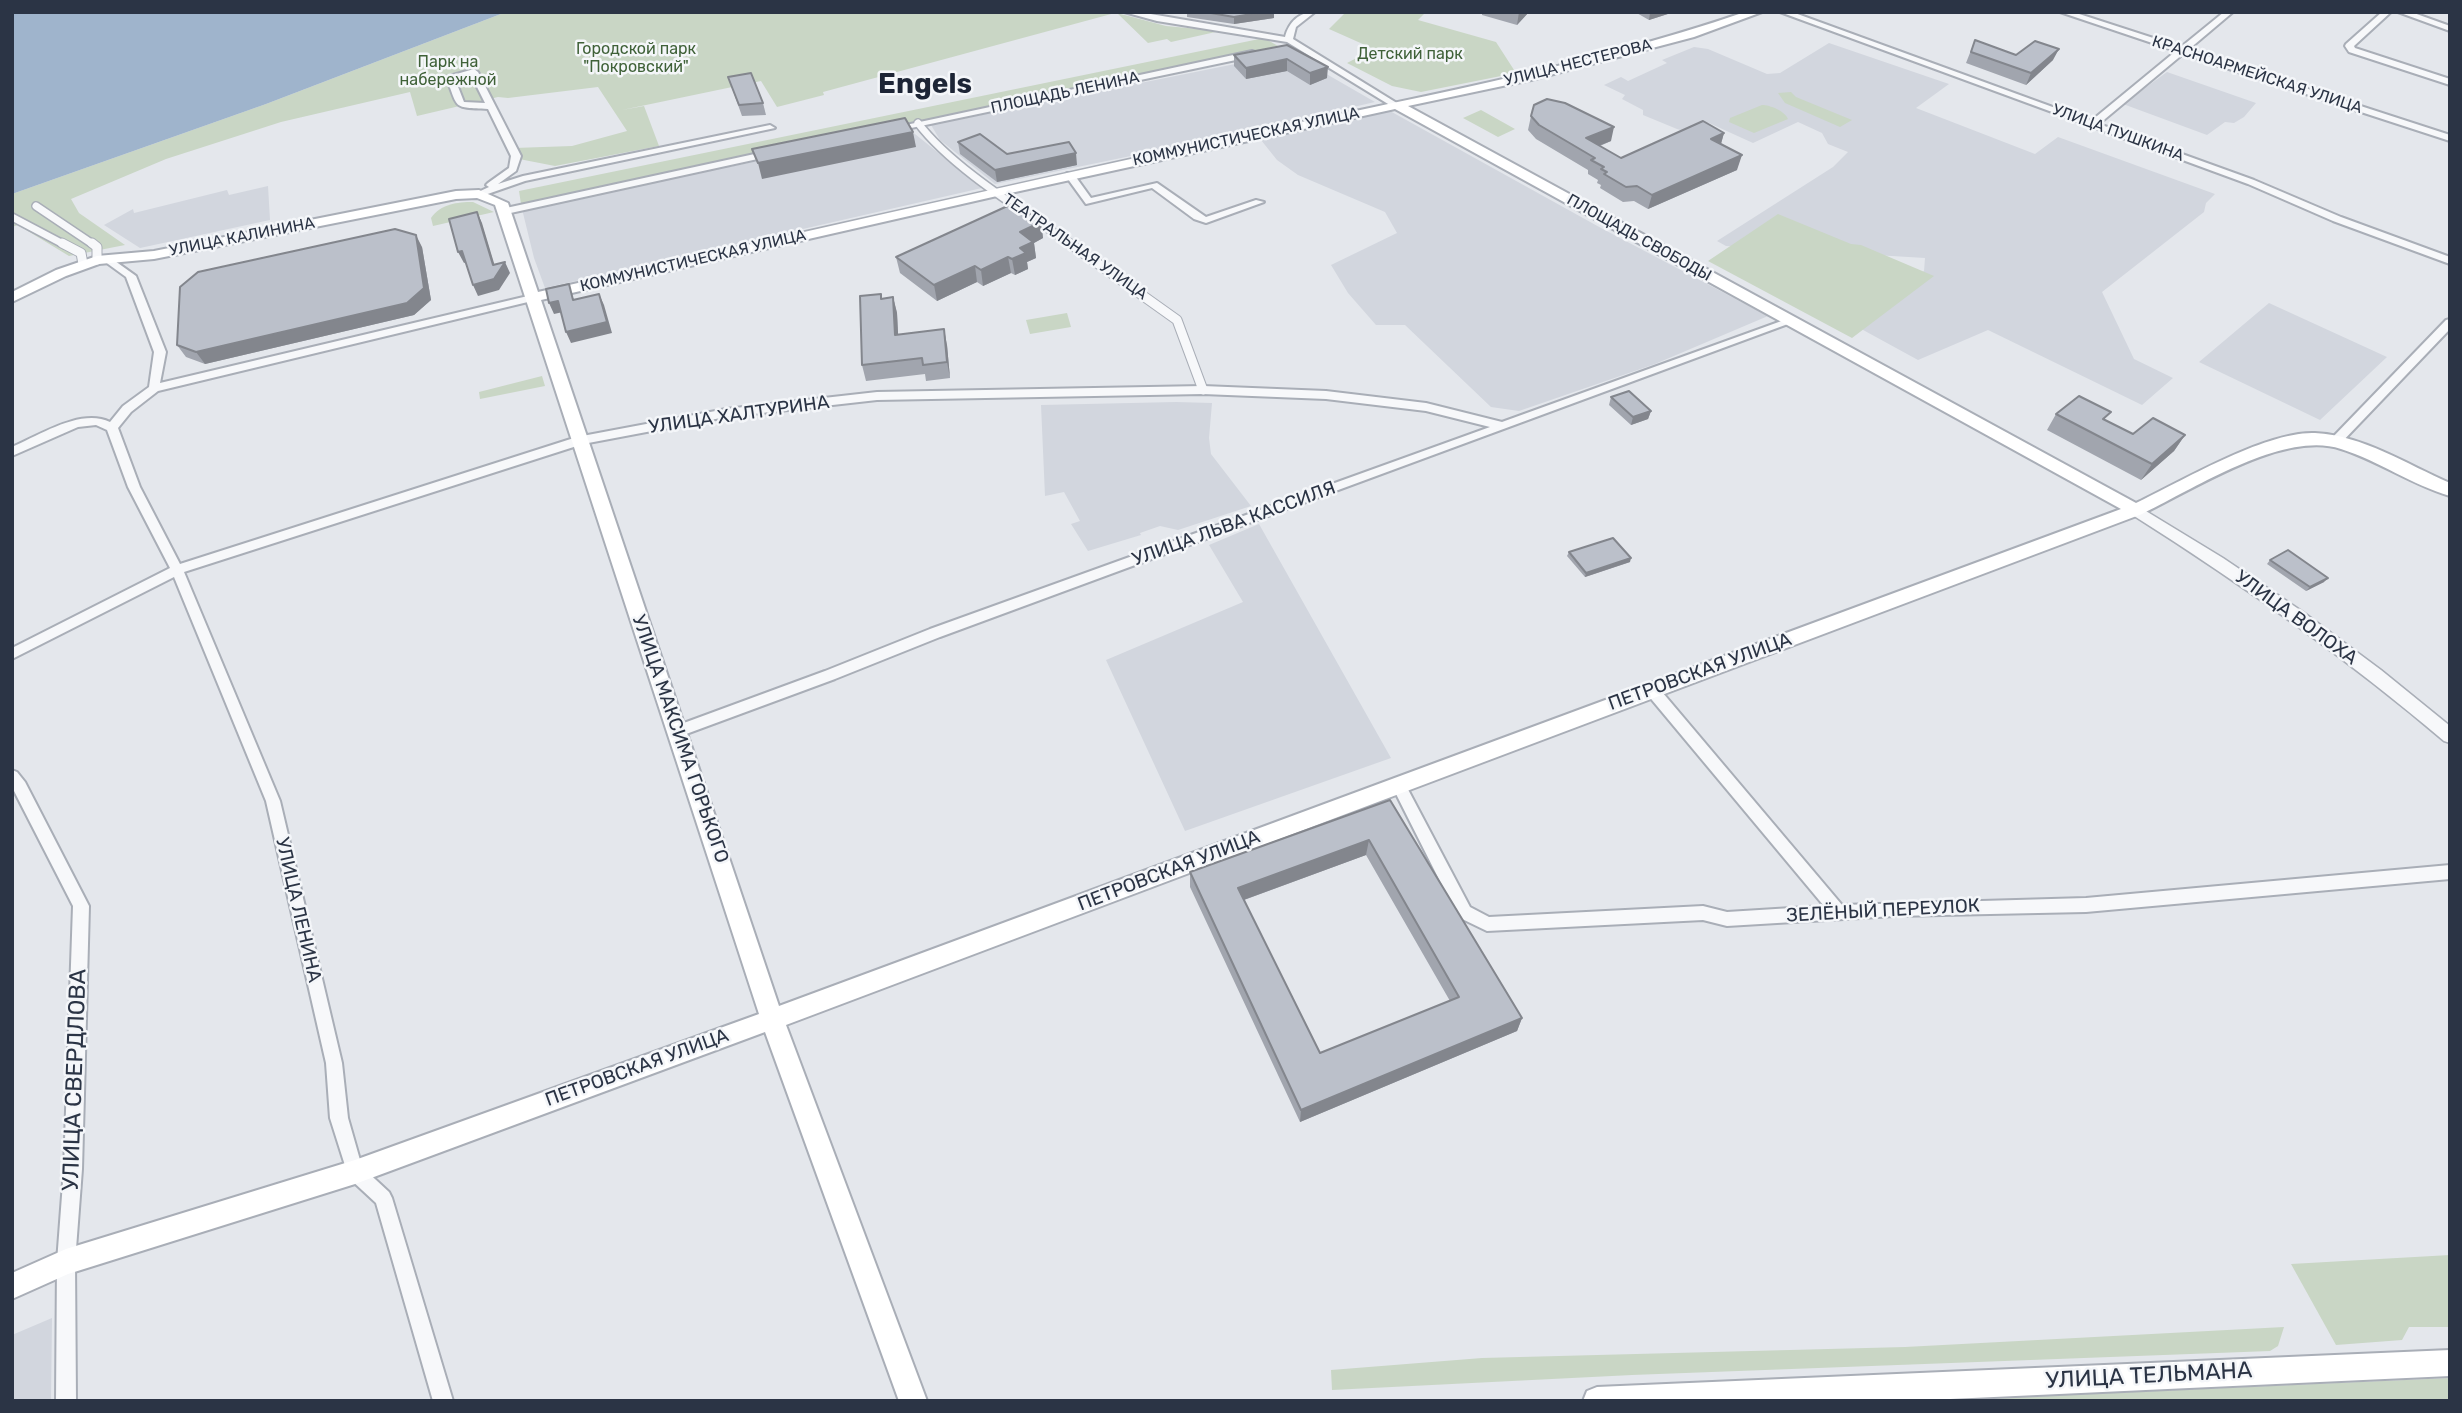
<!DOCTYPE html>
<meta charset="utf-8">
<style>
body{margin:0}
#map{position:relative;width:2462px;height:1413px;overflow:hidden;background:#e4e7ec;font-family:Rubik,sans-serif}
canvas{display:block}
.frame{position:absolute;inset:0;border:14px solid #2b3445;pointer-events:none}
</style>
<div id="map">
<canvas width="2462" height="1413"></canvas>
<div class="frame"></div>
</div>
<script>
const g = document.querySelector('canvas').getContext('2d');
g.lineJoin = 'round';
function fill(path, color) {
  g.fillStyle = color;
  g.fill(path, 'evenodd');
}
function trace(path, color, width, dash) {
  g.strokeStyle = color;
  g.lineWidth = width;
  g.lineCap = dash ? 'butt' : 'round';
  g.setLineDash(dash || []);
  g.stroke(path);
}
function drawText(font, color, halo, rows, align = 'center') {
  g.font = font + ' Rubik,sans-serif';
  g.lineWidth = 5;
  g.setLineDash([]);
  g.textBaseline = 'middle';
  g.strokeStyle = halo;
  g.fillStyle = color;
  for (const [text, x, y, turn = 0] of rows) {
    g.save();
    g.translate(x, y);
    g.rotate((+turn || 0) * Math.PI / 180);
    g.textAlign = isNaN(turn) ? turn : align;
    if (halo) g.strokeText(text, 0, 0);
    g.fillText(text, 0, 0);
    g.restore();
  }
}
fill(new Path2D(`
 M1829,43L1949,84L1916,108L2035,154L2058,137L2215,194L2206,203L2204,212L2102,292L2134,359L2173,378L2142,405L1988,330L1918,360L1854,325L1924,271L1925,258L1726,246L1717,241L1833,167L1848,152L1828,144L1822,133L1798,122L1753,143L1709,123L1684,131L1677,129L1643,115V110L1622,99L1625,95L1604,85L1621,77L1628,81L1667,63L1662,60L1694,47L1708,49L1767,74L1780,73Z
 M1290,53L1375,102L1223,137L995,184L940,140L931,125Z
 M2167,72L2256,103L2244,117L2234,123L2225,122L2207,135L2123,104Z
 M1390,111L1601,228L1768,316L1655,364L1519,411L1491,407L1405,325H1376L1348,293L1331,265L1397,233L1385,212L1298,175L1277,160L1261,140Z
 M910,130L982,188L545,288L534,258L522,209Z
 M268,186L270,220L140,248L104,225L133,209L134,213L227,190L229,195Z
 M2269,303L2387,357L2320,420L2199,362Z
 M1176,402L1212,403L1209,438L1211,454L1251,506L1178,530L1160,526L1140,533L1141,535L1088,551L1071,524L1080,521L1064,492L1045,496L1041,405Z
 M1259,524L1391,758L1185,831L1106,660L1243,602L1209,545Z
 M52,1318L51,1401H12V1335Z`), '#d2d6de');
fill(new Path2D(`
 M506,12H1112L1115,13L823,92L824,95L777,107L761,81L622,110L644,106L659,146L555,166L519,159L514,148L572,146L627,131L598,87L508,98L498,97L417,116L410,92L281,122L166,159L71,199L79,213L125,245L69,256L18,225L12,227V194L266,104Z
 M1346,12H1426L1418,20L1496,42L1516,73L1421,92L1392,86L1347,63L1374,49L1329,29Z
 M1117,13L1166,26L1220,31L1171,42L1167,39L1148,43Z
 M1264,38L1278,46L521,204L519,191Z
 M1791,92L1796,97L1852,120L1840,127L1785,103L1778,93Z
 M1762,105C1770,105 1785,111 1788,119L1754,133L1729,122L1730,118Z
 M1481,110L1515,129L1498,137L1463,118Z
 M473,202L494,212L433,226L431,218C441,204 457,202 473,202Z
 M1778,214L1851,244L1861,245L1934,276L1852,338L1708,261Z
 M1067,313L1071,327L1030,334L1026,320Z
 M542,376L545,386L480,399L479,392Z
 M2450,1255V1327H2409L2402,1340L2336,1345L2291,1264Z
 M2284,1327L2278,1346L2270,1351L1632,1375L1332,1390L1331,1370L1482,1358L1905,1347Z
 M2450,1378V1401H1929Z`), '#c9d6c5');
fill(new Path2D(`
 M12,12H506L266,104L12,194Z`), '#9fb4cc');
const pedestrianFar1 = new Path2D(`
 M918,123C952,168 1025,212 1072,245
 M36,206L94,245
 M12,217L65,245`);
const pedestrian = new Path2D(`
 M62,243L81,253L83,264
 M92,243L97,247V260
 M1069,243L1177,320L1203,390`);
const minor = new Path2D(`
 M1124,12H1139L1285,37C1289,22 1299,12 1315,12L1296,27L1293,39L1400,105L1393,107L1287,42L1157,21Z
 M1780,12H1792L2091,121L2176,51L2060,12H2073L2181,47L2224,12H2233L2188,50L2450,135V141L2183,54L2099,124L2254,180L2341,217L2450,257V264L2333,221L2248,184Z
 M2382,12H2391L2354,46L2355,48L2450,79V85L2349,52L2345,46L2346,44Z
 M2398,12H2411L2450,26V31Z
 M1252,51L1255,52V56L892,132L887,129Z
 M474,69L478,72L521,156L516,171L498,184L523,176L770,125L775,128L525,181L479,197L474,194L489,187L486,185L488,183L509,168L511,156L488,109C452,107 459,110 446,77ZM471,75L485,103L464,102L455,79Z
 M773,150L776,151V155L506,214L501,211L506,208Z
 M1067,173H1073L1091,198L1157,183L1206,217L1256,200L1264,202L1206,223L1194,219L1152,188L1086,204L1065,175Z
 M108,256L136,276L166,352L160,383L532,295L537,298L532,301L158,391L131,412L118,428L140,487L180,564L577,437L726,409L877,392L1203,386L1326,391L1426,403L1502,422L1787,319H1795L1796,321L940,637L835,679L678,737L673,735L671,731L673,727L825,671L930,629L1490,427L1426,411L1326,399L1203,394L877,400L726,417L583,444L184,572L280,801L342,1063L348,1118L362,1167L389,1192L392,1198L453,1401H433L376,1203L349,1178L330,1118L326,1063L266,801L174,577L12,659V648L170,568L128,487L107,430L96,425L78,427L12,456V447C40,435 81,408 110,422L123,406L149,387L154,352L126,277L104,261L103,259Z
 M2450,319V329L2339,445H2331V439L2446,320Z
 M1652,685L1657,686L1842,905L2086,898L2450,865V879L2086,912L1894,916L1727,926L1703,920L1487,931L1458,917L1391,784L1393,780H1403L1470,907L1489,917L1703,906L1727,912L1824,906L1647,694L1645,690L1647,686Z
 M12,770L17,772L25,782L89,906L82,1169L75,1262L76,1401H56L57,1262L64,1169L73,906L12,787Z`);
const tertiary = new Path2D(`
 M2136,505L2223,558L2303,612L2381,670L2450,726V743L2444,741C2345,657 2240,583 2131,514L2128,510Z`);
const secondary = new Path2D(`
 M1745,12H1762L1694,37L1531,80L1408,106L2136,503C2182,481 2266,431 2315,433C2362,435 2408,465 2450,483V496C2412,485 2379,461 2341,449C2284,430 2194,489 2142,514L786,1025L927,1401H899L765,1032L355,1184L68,1274L12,1299V1273L66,1249L355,1160L759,1014L495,205L477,198L456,199L154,259L99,264L66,276L12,302V292L56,270L97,256L154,251L456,191L479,190L508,203L538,292C769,240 1000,187 1231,137C1403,100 1578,69 1745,12ZM1395,109L2121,509L779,1006L541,300L997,196Z
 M2450,1350V1376L1907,1401H1583L1587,1391L1597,1387Z`);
trace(pedestrianFar1, '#a9aeb7', 10);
trace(pedestrian, '#a9aeb7', 11);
trace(minor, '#a9aeb7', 4);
trace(tertiary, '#a9aeb7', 3);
trace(secondary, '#a9aeb7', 4);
trace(pedestrianFar1, '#f7f8fa', 7);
trace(pedestrian, '#f7f8fa', 9);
fill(minor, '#f7f8fa');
fill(tertiary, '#f7f8fa');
fill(secondary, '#fff');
fill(new Path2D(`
 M1187,12H1274V18L1234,24L1187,17Z
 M1482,12H1529L1517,25L1482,15Z
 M1635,12H1674L1649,20Z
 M1975,40L2016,55L2053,60L2026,85L1966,63Z
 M1287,45L1327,78L1310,85L1287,71L1246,79L1234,66V55Z
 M728,77L763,103L766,115L742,116Z
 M1531,116L1611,141L1600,146L1621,158L1724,133L1721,144L1737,170L1648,209L1634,201L1623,202L1600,188L1601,185L1597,183L1598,180L1588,174V170L1536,139L1528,130Z
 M958,142L1007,154L1077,165L997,182L960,154Z
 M1041,222L1043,238L1034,243L1036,258L1027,262L1028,269L1015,275L1011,273L983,286L977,282L937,301L900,273L896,257Z
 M422,247L431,300L414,315L205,364L186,357L177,345Z
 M893,297L897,313L898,335L947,345L950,378L926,381L925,374L866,381L862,365L882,299Z
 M1611,397L1651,411L1648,419L1631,425L1609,405Z
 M2056,414L2106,420L2133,434L2185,435L2174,451L2141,480L2047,430Z
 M1569,552L1630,562L1585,577L1567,556Z
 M2270,560L2324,582L2306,591L2267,564Z
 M1390,800L1522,1018L1517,1031L1300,1122L1190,887V872ZM1366,855L1450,1001L1320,1053L1244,900Z`), '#a1a5ae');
fill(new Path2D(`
 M1263,12H1274V18L1234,24V17Z
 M1519,12H1529L1517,25Z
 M1652,12H1674L1649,20L1650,13Z
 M2059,49L2053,60L2026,85L2031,73Z
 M1287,59V71L1246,79V68Z
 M1328,67L1327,78L1310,85V73Z
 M1614,127L1611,141L1583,152L1586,138Z
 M913,132L916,147L762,179L758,163Z
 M1724,133L1720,147L1711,139Z
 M1076,153L1077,165L997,182L995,170Z
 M1742,155L1737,170L1648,209L1652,195Z
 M477,212L482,223L497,273L505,262L510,273L499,290L478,296L473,285Z
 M1041,222L1043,238L1034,243L1036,258L1027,262L1028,269L1015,275L1012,259L1020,232Z
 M416,235L422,247L431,300L414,315L205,364L196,352Z
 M462,251L467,262L464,263L458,252Z
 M1008,257L1011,273L983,286L981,270Z
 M975,266L977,282L937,301L934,285Z
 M599,294L604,305L612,333L571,343L566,332Z
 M893,297L897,313L899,351L895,335Z
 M558,301L563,312L554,314L549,303Z
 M944,329L947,345L950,378L947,362Z
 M1651,411L1648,419L1631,425L1633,417Z
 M2185,435L2174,451L2141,480L2152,464Z
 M1631,558L1630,562L1585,577L1586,573Z
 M2328,578L2324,582L2306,591L2310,587Z
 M1369,840L1366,855L1238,902V888Z
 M1522,1018L1517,1031L1300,1122L1301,1110Z`), '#83868d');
const building = new Path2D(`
 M1205,12H1263L1234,17Z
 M1975,40L2016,55L2035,41L2059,49L2031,73L1971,52Z
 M1287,45L1328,67L1310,73L1287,59L1246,68L1234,55Z
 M751,73L763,103L739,105L728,77Z
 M1547,99L1565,103L1614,127L1586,138L1621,158L1703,121L1724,133L1711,139L1742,155L1652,195L1637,186L1626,187L1604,174L1607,172L1601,169L1604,167L1591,160L1595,158L1539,125L1531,116L1534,105Z
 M905,118L913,132L758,163L752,149Z
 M980,134L1007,154L1069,142L1076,153L995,170L958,142Z
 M1014,203L1041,222L1020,232L1033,242L1020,248L1026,253L1012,259L1008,257L981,270L975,266L934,285L896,257Z
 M477,212L493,265L505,262L494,279L473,285L462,251L458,252L449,219Z
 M395,229L416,235L424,288L407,303L196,352L177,345L180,287L198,272Z
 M569,284L573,300L599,294L607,322L566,332L558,301L549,303L546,289Z
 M881,294V299L893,297L895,335L944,329L947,362L923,365L922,358L862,365L860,296Z
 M1629,391L1651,411L1633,417L1611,397Z
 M2079,396L2111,412L2103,419L2133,434L2153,418L2185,435L2152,464L2056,414Z
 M1613,538L1631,558L1586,573L1569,552Z
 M2288,550L2328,578L2310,587L2270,560Z
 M1390,800L1522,1018L1301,1110L1190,872ZM1369,840L1459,997L1320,1053L1238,888Z`);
fill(building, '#bbc0ca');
trace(building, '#83868d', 2);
drawText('16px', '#3f6138', '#f4f6f9', [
 ["Городской парк",636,49],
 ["\"Покровский\"",636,67],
 ["Детский парк",1410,54],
 ["Парк на",448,62],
 ["набережной",448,80]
]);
drawText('16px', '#2b3445', '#f4f6f9', [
 ["УЛИЦА НЕСТЕРОВА",1578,63,-14],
 ["КРАСНОАРМЕЙСКАЯ УЛИЦА",2257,75,18],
 ["ПЛОЩАДЬ ЛЕНИНА",1065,93,-12],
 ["УЛИЦА ПУШКИНА",2118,133,20],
 ["КОММУНИСТИЧЕСКАЯ УЛИЦА",1246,137,-12],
 ["УЛИЦА КАЛИНИНА",242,237,-11],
 ["ПЛОЩАДЬ СВОБОДЫ",1639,238,29],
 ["ТЕАТРАЛЬНАЯ УЛИЦА",1075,247,35],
 ["КОММУНИСТИЧЕСКАЯ УЛИЦА",693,261,-13]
]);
drawText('19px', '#2b3445', '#f4f6f9', [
 ["УЛИЦА ХАЛТУРИНА",739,415,-8],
 ["УЛИЦА ЛЬВА КАССИЛЯ",1234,524,-20],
 ["УЛИЦА ВОЛОХА",2296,618,36],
 ["ПЕТРОВСКАЯ УЛИЦА",1700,672,-20],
 ["УЛИЦА МАКСИМА ГОРЬКОГО",680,739,71],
 ["ПЕТРОВСКАЯ УЛИЦА",1169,871,-21],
 ["УЛИЦА ЛЕНИНА",298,910,77],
 ["ЗЕЛЁНЫЙ ПЕРЕУЛОК",1883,911,-3],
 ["ПЕТРОВСКАЯ УЛИЦА",637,1068,-20]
]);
drawText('23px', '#2b3445', '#f4f6f9', [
 ["УЛИЦА СВЕРДЛОВА",75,1080,-88],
 ["УЛИЦА ТЕЛЬМАНА",2149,1376,-3]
]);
drawText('bold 28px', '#1d2536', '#f4f6f9', [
 ["Engels",925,85]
]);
</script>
